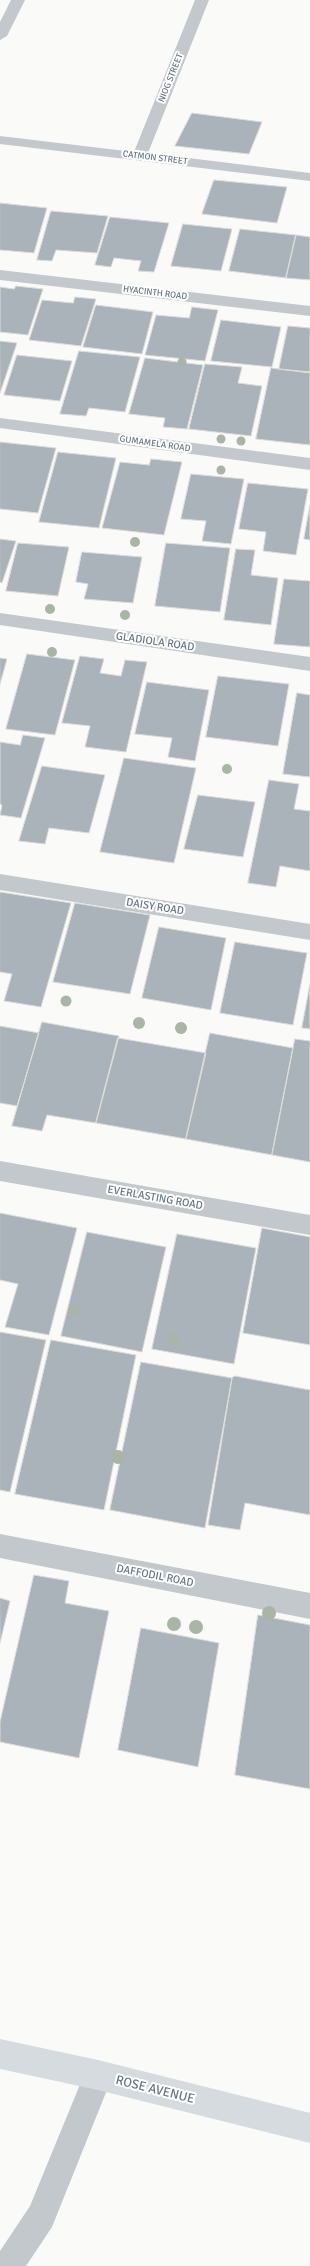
<!DOCTYPE html>
<style>
body{margin:0}
canvas{display:block;background:#fafaf8}
</style>
<canvas width="310" height="2266"></canvas>
<script>
const g = document.querySelector('canvas').getContext('2d');
g.lineJoin = 'round';
function fill(path, color) {
  g.fillStyle = color;
  g.fill(path, 'evenodd');
}
function trace(path, color, width, dash) {
  g.strokeStyle = color;
  g.lineWidth = width;
  g.lineCap = dash ? 'butt' : 'round';
  g.setLineDash(dash || []);
  g.stroke(path);
}
function drawText(font, color, halo, rows, align = 'center') {
  g.font = font + ' Signika,sans-serif';
  g.lineWidth = 4;
  g.setLineDash([]);
  g.textBaseline = 'middle';
  g.strokeStyle = halo;
  g.fillStyle = color;
  for (const [text, x, y, turn = 0] of rows) {
    g.save();
    g.translate(x, y);
    g.rotate((+turn || 0) * Math.PI / 180);
    g.textAlign = isNaN(turn) ? turn : align;
    if (halo) g.strokeText(text, 0, 0);
    g.fillText(text, 0, 0);
    g.restore();
  }
}
const building = new Path2D(`
 M192,113L262,122L249,154L175,146Z
 M214,180L287,187L277,223L202,214Z
 M0,203L47,208L34,253L0,250Z
 M51,211L108,216L97,253L56,250L52,261L37,260Z
 M110,217L169,223L154,272L138,271L141,261L114,258L111,267L95,265Z
 M183,224L232,229L221,271L171,266Z
 M240,229L296,235L286,278L229,271Z
 M296,235L310,237V280L286,278Z
 M16,286L43,289L28,335L0,332V287L14,289Z
 M75,297L96,299L81,346L29,340L42,300L73,303Z
 M96,305L153,312L142,354L83,347Z
 M192,307L218,310L205,361L145,355L156,315L189,318Z
 M221,320L281,327L272,367L211,361Z
 M288,326L310,328V372L279,369Z
 M0,341L17,343L0,393Z
 M79,351L140,357L125,412L89,408L86,416L60,414Z
 M17,355L72,361L60,401L4,395Z
 M145,358L203,365L187,429L163,427L165,418L129,414Z
 M205,364L242,367L238,383L262,386L251,436L189,429Z
 M271,368L310,373V445L256,439Z
 M0,442L56,448L38,513L0,509Z
 M58,452L116,458L99,528L39,522Z
 M151,459L182,462L164,535L102,528L120,462L149,465Z
 M191,474L244,479L231,544L202,541L206,521L181,519Z
 M248,483L308,489L296,555L263,551L266,532L239,529Z
 M310,505V540L304,539Z
 M0,539L16,541L2,583L0,582Z
 M18,543L69,547L58,596L6,591Z
 M166,543L230,548L220,612L155,606Z
 M236,549L255,550L251,575L278,578L271,625L224,620Z
 M82,552L142,557L133,603L84,599L88,584L76,582Z
 M284,579L310,581V647L274,644Z
 M27,654L75,660L55,735L6,729Z
 M80,656L104,659L100,673L121,676L125,660L147,662L126,752L85,747L90,726L62,723Z
 M0,658L7,659L0,684Z
 M218,676L289,684L278,746L206,737Z
 M147,682L209,690L195,761L168,757L172,738L135,734Z
 M297,693L310,695V777L283,774Z
 M23,735L45,738L21,818L0,815L2,805L0,804V742L20,745Z
 M124,758L196,768L174,863L100,852Z
 M42,766L105,775L89,833L49,828L45,844L19,841Z
 M269,780L299,784L294,809L310,811V871L280,866L276,887L248,883Z
 M198,795L255,802L243,857L184,849Z
 M0,892L71,903L41,1007L4,1001L12,974L0,972Z
 M75,903L150,915L130,994L53,982Z
 M159,927L226,938L211,1010L142,998Z
 M235,942L307,953L293,1025L220,1013Z
 M310,984V1029L302,1028Z
 M42,1022L119,1036L96,1123L47,1115L42,1131L12,1126Z
 M0,1026L39,1033L17,1106L0,1103Z
 M210,1033L293,1048L272,1155L186,1139Z
 M118,1038L206,1053L186,1139L96,1123Z
 M295,1039L310,1041V1162L272,1155Z
 M0,1213L77,1228L49,1335L5,1327L18,1284L0,1280Z
 M262,1228L310,1237V1345L243,1333Z
 M87,1232L166,1247L142,1352L61,1336Z
 M177,1234L256,1248L234,1364L152,1349Z
 M0,1332L46,1340L10,1492L0,1490Z
 M51,1340L136,1355L104,1510L15,1494Z
 M141,1362L232,1378L205,1528L110,1510Z
 M235,1376L310,1390V1515L245,1503L240,1530L208,1525L232,1378Z
 M34,1575L69,1581L65,1603L109,1611L79,1758L0,1742V1722Z
 M0,1598L10,1601L0,1643Z
 M258,1615L310,1625V1789L235,1775Z
 M141,1628L219,1643L198,1767L118,1750Z`);
fill(building, '#aab3b9');
trace(building, '#dcdcda', 1);
fill(new Path2D(`
 M98,2060L108,2065L113,2075L52,2227L26,2266H0V2251L30,2206L88,2065Z`), '#c3c8cc');
fill(new Path2D(`
 M11,0H25L7,36L0,40V22Z
 M195,0H209L148,153L310,173V181L0,144V136L134,152Z
 M0,270L310,306V316L0,280Z
 M0,418L310,458V470L0,428Z
 M0,613L310,657V671L0,625Z
 M0,874L310,924V940L0,890Z
 M0,1161L310,1215V1235L0,1181Z
 M0,1534L310,1593V1619L0,1558Z`), '#c3c8cc');
fill(new Path2D(`
 M0,2039L98,2060L310,2113V2143L98,2090L0,2069Z`), '#d6dbdf');
g.fillStyle = '#aab4a7';
for (const [x, y, r] of [
 [182,362,4.5],
 [221,439,4.5],
 [241,441,4.5],
 [221,470,4.5],
 [135,542,5],
 [50,609,5],
 [125,615,5],
 [52,652,5],
 [227,769,5],
 [66,1001,5.5],
 [139,1023,6],
 [181,1028,6],
 [75,1310,6],
 [174,1339,6],
 [118,1457,7],
 [269,1613,7],
 [174,1624,7],
 [196,1627,7]
]) {
  g.beginPath();
  g.arc(x, y, r, 0, 2 * Math.PI);
  g.fill();
}
drawText('9px', '#657683', '#fff', [
 ["NIOG STREET",171,78,-68],
 ["CATMON STREET",155,158,7],
 ["HYACINTH ROAD",155,293,7],
 ["GUMAMELA ROAD",155,444,8]
]);
drawText('11px', '#657683', '#fff', [
 ["GLADIOLA ROAD",155,642,8],
 ["DAISY ROAD",155,907,9],
 ["EVERLASTING ROAD",155,1198,10],
 ["DAFFODIL ROAD",155,1576,11]
]);
drawText('13px', '#657683', '#fff', [
 ["ROSE AVENUE",155,2090,14]
]);
</script>
